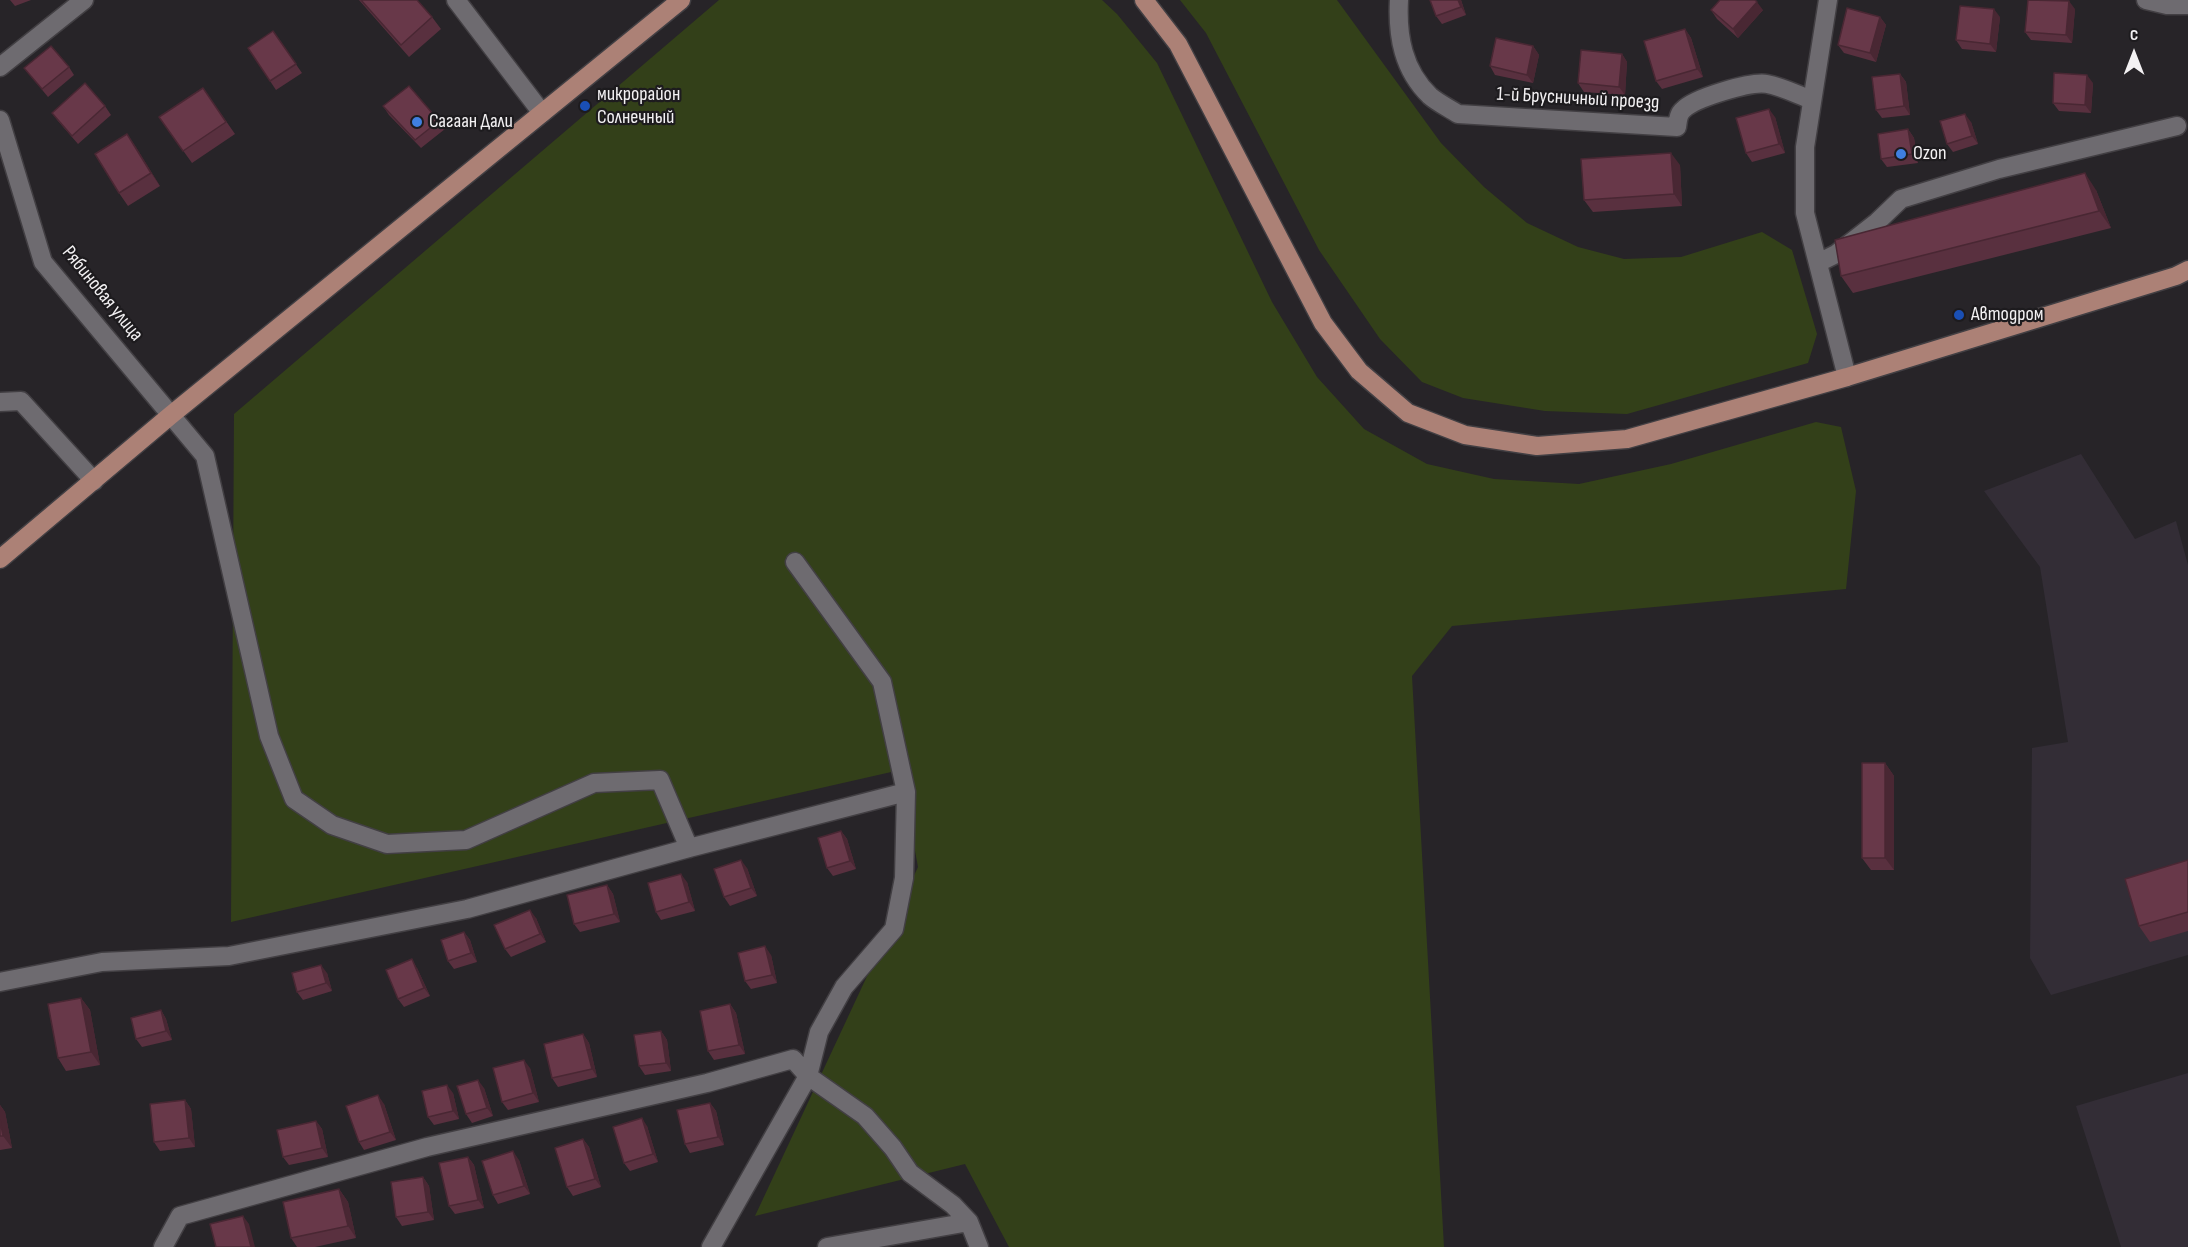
<!DOCTYPE html>
<meta charset="utf-8">
<style>
body{margin:0}
#map{position:relative;width:2188px;height:1247px;overflow:hidden;background:#272428;font-family:"Sofia Sans Condensed",sans-serif}
canvas{display:block}
.north{position:absolute;left:2104px;top:24px;width:60px;height:60px;-webkit-text-stroke:4px #1d1b1e;paint-order:stroke;rotate:0deg;font-size:16px;font-weight:700;line-height:24px;text-align:center;color:#f3f1f3}
.north::after{content:'';display:block;margin:auto;width:21px;height:27px;background:#f3f1f3;clip-path:polygon(50% 0,100% 100%,50% 72%,0 100%)}
</style>
<div id="map">
<canvas width="2188" height="1247"></canvas>
<div class="north">С</div>
</div>
<script>
const g = document.querySelector('canvas').getContext('2d');
g.lineJoin = 'round';
function fill(path, color) {
  g.fillStyle = color;
  g.fill(path, 'evenodd');
}
function trace(path, color, width, dash) {
  g.strokeStyle = color;
  g.lineWidth = width;
  g.lineCap = dash ? 'butt' : 'round';
  g.setLineDash(dash || []);
  g.stroke(path);
}
function drawText(font, color, halo, rows, align = 'center') {
  g.font = font + ' "Sofia Sans Condensed",sans-serif';
  g.lineWidth = 4.5;
  g.setLineDash([]);
  g.textBaseline = 'middle';
  g.strokeStyle = halo;
  g.fillStyle = color;
  for (const [text, x, y, turn = 0] of rows) {
    g.save();
    g.translate(x, y);
    g.rotate((+turn || 0) * Math.PI / 180);
    g.textAlign = isNaN(turn) ? turn : align;
    if (halo) g.strokeText(text, 0, 0);
    g.fillText(text, 0, 0);
    g.restore();
  }
}
fill(new Path2D(`
 M2081,454L2135,539L2176,521L2188,565V955L2051,995L2030,958L2032,748L2068,742L2040,567L1984,491Z
 M2188,1073V1247H2121L2076,1106Z`), '#332d36');
fill(new Path2D(`
 M719,0H1102L1117,14L1157,63L1272,302L1317,377L1364,429L1427,464L1494,479L1579,484L1671,464L1816,422L1841,427L1856,491L1846,589L1452,626L1412,676L1444,1247H1009L965,1164L755,1216L918,867L900,770L231,922L234,414Z
 M1180,0H1337L1441,143L1484,187L1527,223L1578,247L1624,259L1681,257L1762,232L1792,250L1817,334L1808,363L1627,414L1545,411L1463,398L1422,382L1380,339L1319,250L1206,33Z`), '#334019');
const minor = new Path2D(`
 M456,0L542,113
 M1399,0C1397,36 1403,70 1430,96C1438,103 1449,108 1458,114L1677,127C1678,121 1678,114 1683,110C1694,98 1751,81 1767,84C1783,87 1798,95 1812,100
 M1828,0L1805,147V213L1847,377
 M2146,0L2167,5H2188
 M0,67L84,0
 M0,120L43,262L205,456L269,736L294,799L332,825L387,844L466,840L594,783L660,780L689,848
 M1818,263L1836,254L1877,222L1901,199L1999,169L2177,126
 M0,402L21,401L94,481
 M795,562L882,682L906,792L904,878L894,929L844,987L819,1032L808,1076L865,1116L893,1148L910,1173L953,1205L969,1222L979,1247
 M0,982L102,962L229,956L467,909L689,848L906,792
 M163,1247L180,1216L427,1147L707,1083L793,1059L808,1076L711,1247
 M827,1247L969,1222`);
const major = new Path2D(`
 M1144,0L1178,44L1323,323L1359,371L1408,413L1465,435L1537,446L1627,439L1847,377L2176,276L2188,270
 M0,559L171,415L681,0`);
trace(minor, '#423f43', 21);
trace(major, '#423f43', 21);
trace(minor, '#6e6b70', 18);
trace(major, '#ac8176', 18);
fill(new Path2D(`
 M10,0H31L15,6Z
 M359,0H417L432,17L441,29L409,57Z
 M1430,0H1461L1466,15L1442,24L1436,16Z
 M2075,9L2072,43L2031,40L2025,32Z
 M1711,10H1763L1738,38L1717,19Z
 M1880,17L1886,25L1876,62L1844,53L1838,45Z
 M2000,17L1996,52L1962,49L1956,40Z
 M1685,29L1691,38L1703,77L1662,89L1656,81Z
 M273,31L302,73L276,90L248,48Z
 M1533,46L1539,55L1533,83L1495,75L1490,66Z
 M1622,54L1627,62L1625,95L1584,92L1578,83Z
 M69,67L74,75L48,97L24,68Z
 M1900,74L1906,82L1910,115L1882,118L1876,110Z
 M2093,83L2091,113L2059,111L2053,103Z
 M203,88L235,134L192,163L159,117Z
 M105,106L111,115L78,144L58,121L52,113Z
 M383,106L439,121L445,129L421,148L389,115Z
 M1775,117L1785,153L1752,162L1746,153Z
 M1971,122L1978,144L1953,152L1947,144Z
 M1908,129L1914,138L1918,163L1887,167L1881,159Z
 M127,134L160,186L128,206L119,193Z
 M1680,165L1682,206L1593,212L1584,200Z
 M2096,190L2111,228L1853,293L1841,276Z
 M1885,763L1894,776V870H1871L1862,858Z
 M841,831L847,839L856,869L833,876L827,868Z
 M2188,860V931L2150,942L2139,926Z
 M747,868L757,896L730,906L724,897Z
 M687,882L695,911L661,920L656,912Z
 M607,885L613,894L620,922L580,932L574,924Z
 M536,918L546,942L511,957L505,949Z
 M464,932L470,940L477,962L454,969L448,961Z
 M771,955L777,983L751,989L745,981Z
 M417,968L430,996L404,1007L398,999Z
 M327,973L332,991L303,1000L297,992Z
 M81,998L90,1010L100,1065L66,1071L58,1058Z
 M730,1004L736,1013L745,1054L714,1060L708,1051Z
 M161,1010L166,1019L172,1040L142,1047L136,1039Z
 M661,1031L667,1040L671,1071L645,1075L639,1066Z
 M583,1034L589,1043L597,1077L558,1087L552,1078Z
 M530,1068L539,1102L508,1110L502,1102Z
 M484,1088L493,1116L472,1123L466,1114Z
 M453,1093L459,1119L434,1125L428,1117Z
 M185,1100L191,1109L195,1147L160,1151L154,1142Z
 M710,1103L716,1111L724,1145L690,1153L685,1144Z
 M384,1104L396,1140L364,1150L359,1142Z
 M0,1105L5,1112L12,1148L0,1150Z
 M316,1121L322,1129L328,1157L289,1165L283,1157Z
 M647,1126L658,1162L630,1171L624,1163Z
 M583,1139L589,1147L601,1187L573,1196L567,1187Z
 M468,1157L474,1165L484,1208L455,1214L449,1206Z
 M519,1160L530,1194L498,1204L493,1195Z
 M423,1177L429,1186L434,1220L402,1226L396,1217Z
 M339,1189L348,1202L356,1238L315,1247H297L291,1238Z`), '#59303f');
fill(new Path2D(`
 M1458,0H1461L1466,15L1461,7Z
 M2069,1L2075,9L2072,43L2066,35Z
 M1757,2L1763,10L1738,38L1733,29Z
 M1994,9L2000,17L1996,52L1990,44Z
 M1880,17L1886,25L1876,62L1870,53Z
 M1685,29L1691,38L1703,77L1697,69Z
 M1533,46L1539,55L1533,83L1527,75Z
 M1622,54L1627,62L1625,95L1619,87Z
 M1900,74L1906,82L1910,115L1904,106Z
 M2087,75L2093,83L2091,113L2085,105Z
 M1769,109L1775,117L1785,153L1779,144Z
 M1965,114L1971,122L1978,144L1972,136Z
 M1908,129L1914,138L1918,163L1912,154Z
 M127,134L136,147L160,186L151,173Z
 M1671,153L1680,165L1682,206L1674,194Z
 M2085,173L2096,190L2111,228L2099,211Z
 M1885,763L1894,776V870L1885,858Z
 M841,831L847,839L856,869L850,861Z
 M741,860L747,868L757,896L751,888Z
 M681,874L687,882L695,911L689,902Z
 M607,885L613,894L620,922L614,914Z
 M530,910L536,918L546,942L540,934Z
 M464,932L470,940L477,962L471,953Z
 M765,946L771,955L777,983L772,975Z
 M412,959L417,968L430,996L424,988Z
 M321,965L327,973L332,991L326,983Z
 M81,998L90,1010L100,1065L91,1052Z
 M730,1004L736,1013L745,1054L739,1045Z
 M161,1010L166,1019L172,1040L166,1031Z
 M661,1031L667,1040L671,1071L666,1063Z
 M583,1034L589,1043L597,1077L592,1069Z
 M524,1060L530,1068L539,1102L533,1093Z
 M478,1080L484,1088L493,1116L487,1108Z
 M447,1085L453,1093L459,1119L453,1111Z
 M378,1095L384,1104L396,1140L390,1132Z
 M185,1100L191,1109L195,1147L189,1138Z
 M710,1103L716,1111L724,1145L718,1137Z
 M0,1105L5,1112L12,1148L3,1136L0,1120Z
 M642,1118L647,1126L658,1162L653,1154Z
 M316,1121L322,1129L328,1157L322,1148Z
 M583,1139L589,1147L601,1187L595,1179Z
 M513,1151L519,1160L530,1194L524,1186Z
 M468,1157L474,1165L484,1208L478,1200Z
 M423,1177L429,1186L434,1220L428,1212Z
 M339,1189L348,1202L356,1238L348,1226Z
 M243,1216L249,1224L255,1247H251Z`), '#492733');
const building = new Path2D(`
 M361,0H417L432,17L401,45Z
 M1430,0H1458L1461,7L1436,16Z
 M1720,0H1755L1757,2L1733,29L1711,10Z
 M2028,0L2069,1L2066,35L2025,32Z
 M1960,6L1994,9L1990,44L1956,40Z
 M1847,8L1880,17L1870,53L1838,45Z
 M1685,29L1697,69L1656,81L1644,41Z
 M273,31L296,64L270,81L248,48Z
 M1496,38L1533,46L1527,75L1490,66Z
 M51,46L69,67L42,89L24,68Z
 M1581,50L1622,54L1619,87L1578,83Z
 M2054,73L2087,75L2085,105L2053,103Z
 M1900,74L1904,106L1876,110L1872,77Z
 M85,83L105,106L72,136L52,113Z
 M409,86L439,121L415,140L383,106Z
 M203,88L226,122L183,151L159,117Z
 M1769,109L1779,144L1746,153L1736,118Z
 M1965,114L1972,136L1947,144L1940,121Z
 M1908,129L1912,154L1881,159L1878,134Z
 M127,134L151,173L119,193L95,154Z
 M1671,153L1674,194L1584,200L1581,159Z
 M2085,173L2099,211L1841,276L1835,240Z
 M1862,763H1885V858H1862Z
 M841,831L850,861L827,868L818,838Z
 M741,860L751,888L724,897L714,869Z
 M2188,860V912L2139,926L2125,879Z
 M681,874L689,902L656,912L648,883Z
 M607,885L614,914L574,924L567,895Z
 M530,910L540,934L505,949L494,925Z
 M464,932L471,953L448,961L441,940Z
 M765,946L772,975L745,981L738,953Z
 M412,959L424,988L398,999L386,970Z
 M321,965L326,983L297,992L292,973Z
 M81,998L91,1052L58,1058L48,1004Z
 M730,1004L739,1045L708,1051L700,1011Z
 M161,1010L166,1031L136,1039L131,1018Z
 M661,1031L666,1063L639,1066L634,1035Z
 M583,1034L592,1069L552,1078L544,1044Z
 M524,1060L533,1093L502,1102L493,1068Z
 M478,1080L487,1108L466,1114L457,1086Z
 M447,1085L453,1111L428,1117L422,1091Z
 M378,1095L390,1132L359,1142L346,1106Z
 M185,1100L189,1138L154,1142L150,1104Z
 M710,1103L718,1137L685,1144L677,1110Z
 M642,1118L653,1154L624,1163L613,1127Z
 M0,1120L3,1136H0Z
 M316,1121L322,1148L283,1157L277,1130Z
 M583,1139L595,1179L567,1187L555,1148Z
 M513,1151L524,1186L493,1195L482,1161Z
 M468,1157L478,1200L449,1206L439,1163Z
 M423,1177L428,1212L396,1217L391,1182Z
 M339,1189L348,1226L291,1238L283,1202Z
 M243,1216L251,1247H216L210,1224Z`);
fill(building, '#683849');
trace(building, '#492733', 1.5);
for (const [x, y, r, color] of [
 [585,106,6,"#1a4fb4"],
 [417,122,6,"#3f7fe0"],
 [1901,154,6,"#3f7fe0"],
 [1959,315,6,"#1a4fb4"]
]) {
  const dot = new Path2D();
  dot.arc(x, y, r, 0, 2 * Math.PI);
  g.fillStyle = color;
  g.fill(dot);
  trace(dot, '#1d1b1e', 2);
}
drawText('20px', '#f3f1f3', '#1d1b1e', [
 ["микрорайон",597,95],
 ["Солнечный",597,118],
 ["Сагаан Дали",429,122],
 ["Ozon",1913,154],
 ["Автодром",1971,315]
], 'left');
drawText('20px', '#f3f1f3', '#1d1b1e', [
 ["1-й Брусничный проезд",1578,99,3],
 ["Рябиновая улица",102,294,51]
]);
</script>
